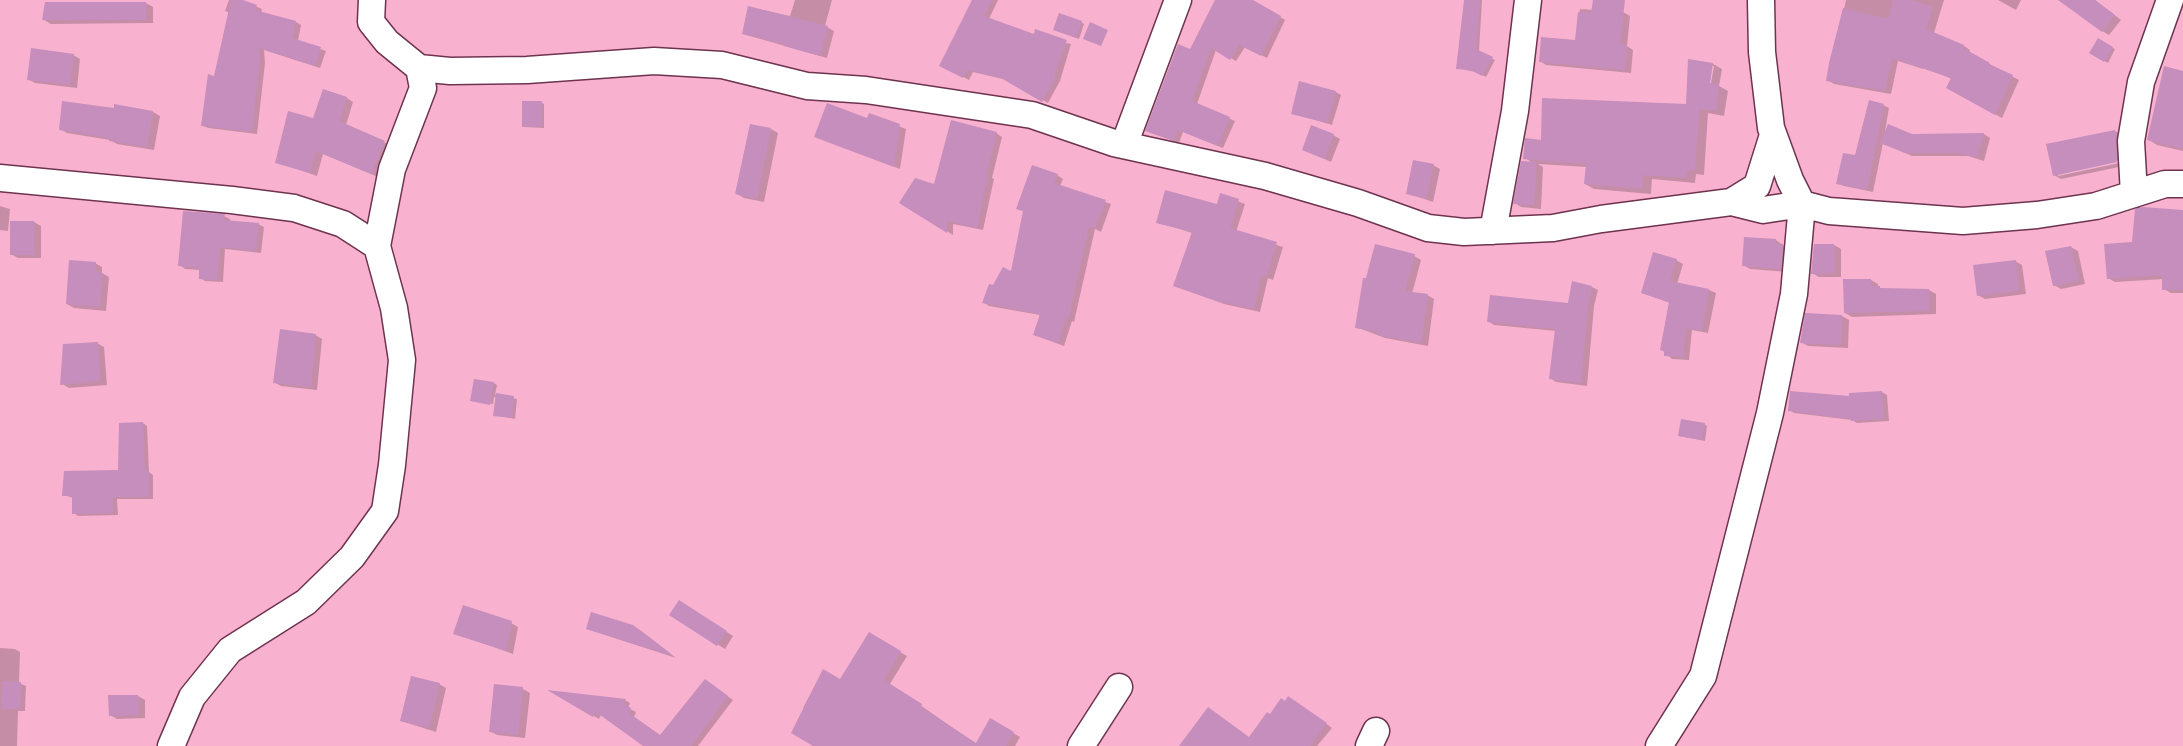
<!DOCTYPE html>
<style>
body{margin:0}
canvas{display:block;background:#f8b1cf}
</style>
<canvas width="2183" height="746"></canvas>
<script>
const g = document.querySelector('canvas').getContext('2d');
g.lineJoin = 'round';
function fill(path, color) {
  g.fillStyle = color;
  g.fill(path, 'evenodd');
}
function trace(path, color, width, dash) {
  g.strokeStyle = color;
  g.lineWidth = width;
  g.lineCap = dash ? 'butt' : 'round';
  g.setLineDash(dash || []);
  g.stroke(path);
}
fill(new Path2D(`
 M229,0H240L262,9L261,13L296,22L301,25L298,41L326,51L320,68L264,50L265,63L257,134L208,128L202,125L230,13L225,11Z
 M795,0H832L825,26L834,31L827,58L743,34L749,7L790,16Z
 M972,0H998L989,19L1035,36L1071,44L1060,81L1048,103L1007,80L973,72L969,80L946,68Z
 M1217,0H1252L1285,20L1267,58L1245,47L1236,61L1216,50L1197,104L1235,121L1223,148L1183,132L1179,143L1152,133Z
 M1466,0H1482L1479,52L1495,60L1486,77L1475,72L1457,68Z
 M1846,0H1944L1923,69L1898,61L1891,94L1834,84L1828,80Z
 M1998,0H2021L2016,10Z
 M2076,0H2095L2121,20L2109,35L2102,31Z
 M146,3L153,7V23L51,24L44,20Z
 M1580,9L1623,12L1630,16L1627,46L1633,50L1631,73L1546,65L1540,61L1576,41Z
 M1081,22L1084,24L1079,39L1058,31Z
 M1949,40L1964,46L1970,50L1969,53L2019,80L2002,118L1948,88L1952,79L1932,71Z
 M2098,40L2115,49L2108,63L2091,53Z
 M73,55L80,59L77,88L35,83L28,79Z
 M1690,60L1713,64L1722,69L1719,86L1728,91L1724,116L1708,113L1704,175L1696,174L1695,183L1652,179L1651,194L1594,189L1585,184L1587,167L1538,164L1543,167L1541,209L1521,207L1515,203L1522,163H1533L1525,158L1526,140L1542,141L1544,100L1687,105ZM1711,66H1714L1710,89H1708Z
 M2183,72V151L2157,145L2149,140Z
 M1336,92L1341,95L1332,125L1292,113Z
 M347,98L353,102L346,125L392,146L378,177L323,154L317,176L276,162L314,119Z
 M541,102L544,104V128L524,127Z
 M1883,105L1889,108L1885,131L1912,135L1984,134L1990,138L1984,161L1968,156H1912L1883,143L1873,192L1844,186L1838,183L1856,157Z
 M115,110L153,112L160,116L154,150L117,144L110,140L67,133L60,129Z
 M870,115L906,129L900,169L821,139L868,119Z
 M771,129L778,133L764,202L744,198L737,194Z
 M2115,131L2122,135L2124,166L2061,179L2054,175L2048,145ZM2123,159L2124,162L2058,176V173Z
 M996,133L1002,137L992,178L994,179L983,230L953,224V235L901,202L935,186Z
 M1333,135L1340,139L1331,162L1303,149Z
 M1433,165L1440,169L1433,202L1407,193Z
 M1057,175L1063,179L1060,186L1111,204L1101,232L1095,229L1074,322L1072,321L1064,346L1034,335L1040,315L989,306L983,302L994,286L1012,273L1024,212L1018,208Z
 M1221,195L1245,204L1236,232L1283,247L1273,280L1268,278L1260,312L1224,304L1174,286L1192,233L1158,222L1218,206Z
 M0,206L10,209L8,231L0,230Z
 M2183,211V293H2171L2164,289V279L2115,282L2108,278L2133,243Z
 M224,216L230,219V221L258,224L264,227L261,253L225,249L223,282L205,281L200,278L201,270L185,269L180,265Z
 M34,222L41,226V258H18L11,254Z
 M1776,240L1790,250L1788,272L1750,269L1743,265Z
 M1834,245L1841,249V277H1819L1812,273Z
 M2071,247L2078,251L2085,284L2061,289L2054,285Z
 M1414,256L1421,260L1412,294L1427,295L1434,299L1428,346L1385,338L1356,327Z
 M1676,260L1683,264L1677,284L1709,290L1716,293L1708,333L1692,330L1689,360L1672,359L1662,350L1670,303L1642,293Z
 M2015,261L2022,265L2026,294L1985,299L1978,295Z
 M95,263L102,267V273L109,277L106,311L74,308L67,304Z
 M1871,280L1878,284V287L1884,289L1929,290L1936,294V314L1852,317L1845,313Z
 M1592,287L1598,290L1594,306L1587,386L1556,382L1550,378L1556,331L1494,325L1488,321L1569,304Z
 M1806,315L1842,316L1849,320L1848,348L1808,346L1801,342Z
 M315,335L322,339L317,390L281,386L274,382Z
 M97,343L104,347L107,385L69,388L62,384Z
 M494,383L497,385L495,395L517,399L515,419L495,415L497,397H494L493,404L473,400Z
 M1882,392L1887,395L1889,421L1857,423L1852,420L1794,413L1789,410L1851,398L1850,394Z
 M143,423L147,426L149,472L153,475V499H117L118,515L78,516L74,513L73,498L64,495L119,471Z
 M1704,424L1707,426L1705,441L1679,436Z
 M686,606L733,636L725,649L671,615Z
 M511,623L518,627L513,654L455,633Z
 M633,626L640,630L676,658L587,629Z
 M869,634L907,656L890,684L976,744L990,720L1020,737L1015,746H822L806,710L803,708L823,671L841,681Z
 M0,648L15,649L20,652L19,683L26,686L25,711H18L17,746H0Z
 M439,684L446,688L436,732L401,721Z
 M711,684L733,700L698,746H645L601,715L599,719L552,692L625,700L630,703L628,708L636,712L634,717L661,736Z
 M495,686L523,689L530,693L525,738L497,735L490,731Z
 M138,696L145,700V718L117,719L110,715Z
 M1295,701L1332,728L1317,746H1180L1250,738L1270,715L1285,702Z`), '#0003');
fill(new Path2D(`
 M231,0H243L257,5L255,10L296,21L292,38L321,47L315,66L259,48L260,59L252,132L201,126L208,74L214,76Z
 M972,0H992L984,16L1034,34L1035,29L1067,40L1054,76L1056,77L1042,102L1001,78L967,70L963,78L939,66Z
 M1215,0H1253L1281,16L1261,56L1239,45L1230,60L1211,48L1192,101L1230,117L1218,146L1178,130L1174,141L1145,131L1178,44L1190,49Z
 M1464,0H1480L1476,49L1493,57L1482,76L1471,70L1456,69Z
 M1593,0H1625L1620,44L1627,45L1625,70L1539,62L1541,37L1575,40L1578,12L1591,13Z
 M1893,0H1911L1933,7L1926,29L1964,45L1963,48L1990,63L1989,64L2013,75L1995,115L1946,88L1951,78L1892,58L1885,91L1826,81L1829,63L1843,8L1888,19Z
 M2058,0H2095L2115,15L2102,32Z
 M45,2H146V20H42Z
 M748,6L828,26L820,56L784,46V44L742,34Z
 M1059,13L1082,21L1076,38L1053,30Z
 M1090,22L1108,30L1101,46L1083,39Z
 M2098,38L2113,47L2104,62L2089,53Z
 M31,48L74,54L70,85L27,80Z
 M1688,59L1713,63L1710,83L1719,84L1716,111L1699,109L1695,171L1687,170L1686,178L1643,175L1642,189L1584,184L1586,164L1523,159L1525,138L1541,140L1542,98L1686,104Z
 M2164,66L2183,71V149L2147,140Z
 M1299,81L1336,91L1327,123L1291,114Z
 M323,89L347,97L339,121L385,141L371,174L316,151L310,173L275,163L288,111L313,118Z
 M1869,100L1884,104L1867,190L1836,184L1843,153L1855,155Z
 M62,101L114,108V104L153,111L147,147L109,141V138L59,130Z
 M522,101H542L541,127H522Z
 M827,103L867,118L869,113L900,124L894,167L814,137Z
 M951,120L997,132L986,173L988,174L977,228L947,221V233L899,203L915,178L934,184Z
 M750,124L771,128L757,199L735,194Z
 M1888,124L1912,134L1984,133L1977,158L1960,153H1905L1880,143Z
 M1311,125L1334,134L1324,159L1302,150Z
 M2115,130L2117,162L2053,176L2046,144Z
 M1413,160L1434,164L1426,199L1406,194Z
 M1521,161L1537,162L1534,205L1513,204Z
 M1032,165L1058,174L1054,183L1106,200L1095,229L1089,227L1068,319H1066L1058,343L1033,335L1040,314L982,303L989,284L993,285L1003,267L1011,271L1023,211L1016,209Z
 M1165,190L1217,204L1220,193L1239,199L1230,228L1277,242L1266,277L1261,276L1254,309L1217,301L1173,286L1192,232L1156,223Z
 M2143,207L2183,210V290H2162V275L2107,279L2104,244L2132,242L2135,209Z
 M183,211L225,214L224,220L259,223L256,251L220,247L217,280L199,279V268L178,266Z
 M10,221H34V255H10Z
 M1744,237L1776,239V244H1783L1781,269L1742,266Z
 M1375,244L1415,254L1405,291L1428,294L1421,343L1377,335V332L1355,328L1363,278H1366Z
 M1814,244H1834L1835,273L1811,274Z
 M2071,246L2079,281L2053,286L2045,251Z
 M1653,252L1677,259L1670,281L1709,289L1702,331L1686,328L1683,357L1664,356V351L1660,350L1669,302L1641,293Z
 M69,260L96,262L95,271L102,272L100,307L66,304Z
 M2016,260L2019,291L1977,296L1973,265Z
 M1843,279H1871V286H1880V288L1929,289V311L1844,313Z
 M1572,281L1592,286L1588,303L1581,383L1549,379L1555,329L1487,322L1490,295L1568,303Z
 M1805,313L1842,315L1841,345L1800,343Z
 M280,329L316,334L311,387L273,383Z
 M98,342L100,381L60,385L63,344Z
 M474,379L494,382L490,405L470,401Z
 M1790,391L1849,396V393L1882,391L1884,419L1851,421V419L1788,411Z
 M496,393L514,396L512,418L493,416Z
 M1681,419L1705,423L1702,440L1678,436Z
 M143,422L145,471H149V497H113V513L72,514V496H62L64,471L118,470L119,423Z
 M679,600L727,631L717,646L669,615Z
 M463,605L512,621L506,651L453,634Z
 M591,612L633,625L670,653L669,655L586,629Z
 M869,632L901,651L884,680L922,704L921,707L976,743L990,718L1014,732L1006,746H813L791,733L823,669L840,679Z
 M411,676L440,683L429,728L400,721Z
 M705,679L728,696L691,746H643L596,712L593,717L547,690L626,699L623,703L631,708L629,713L660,735Z
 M3,681L21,682L20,709H1Z
 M494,684L523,687L518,735L489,732Z
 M108,695H138L139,715L109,716Z
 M1288,696L1327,723L1310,746H1179L1208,707L1249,737L1267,712L1270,714L1281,698L1285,701Z`), '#c58ebd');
const minor = new Path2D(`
 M372,0L371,22L387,42L419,68L423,88L392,169L377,246
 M419,68L450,71L527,70L654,61L722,65L807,86L866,90L1032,115L1114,143L1265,176L1358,203L1428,228L1464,232L1553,228L1601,219L1731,202L1763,210L1802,204L1829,211L1963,221L2037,215L2096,206L2165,184H2183
 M1124,145L1178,0
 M0,178L232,200L294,208L343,224L377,246L394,308L402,360L392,465L385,511L352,557L306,602L230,650L192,697L171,746
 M2134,194L2131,141L2141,82L2170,0
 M1731,202L1757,186L1773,135
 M1493,231L1515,111L1528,0
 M1081,746L1119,687
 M1369,746L1376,731
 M1659,746L1703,676L1770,413L1794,294L1802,204L1790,180L1771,128L1762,52L1761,0`);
trace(minor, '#6e334f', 29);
trace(minor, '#fff', 26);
</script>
